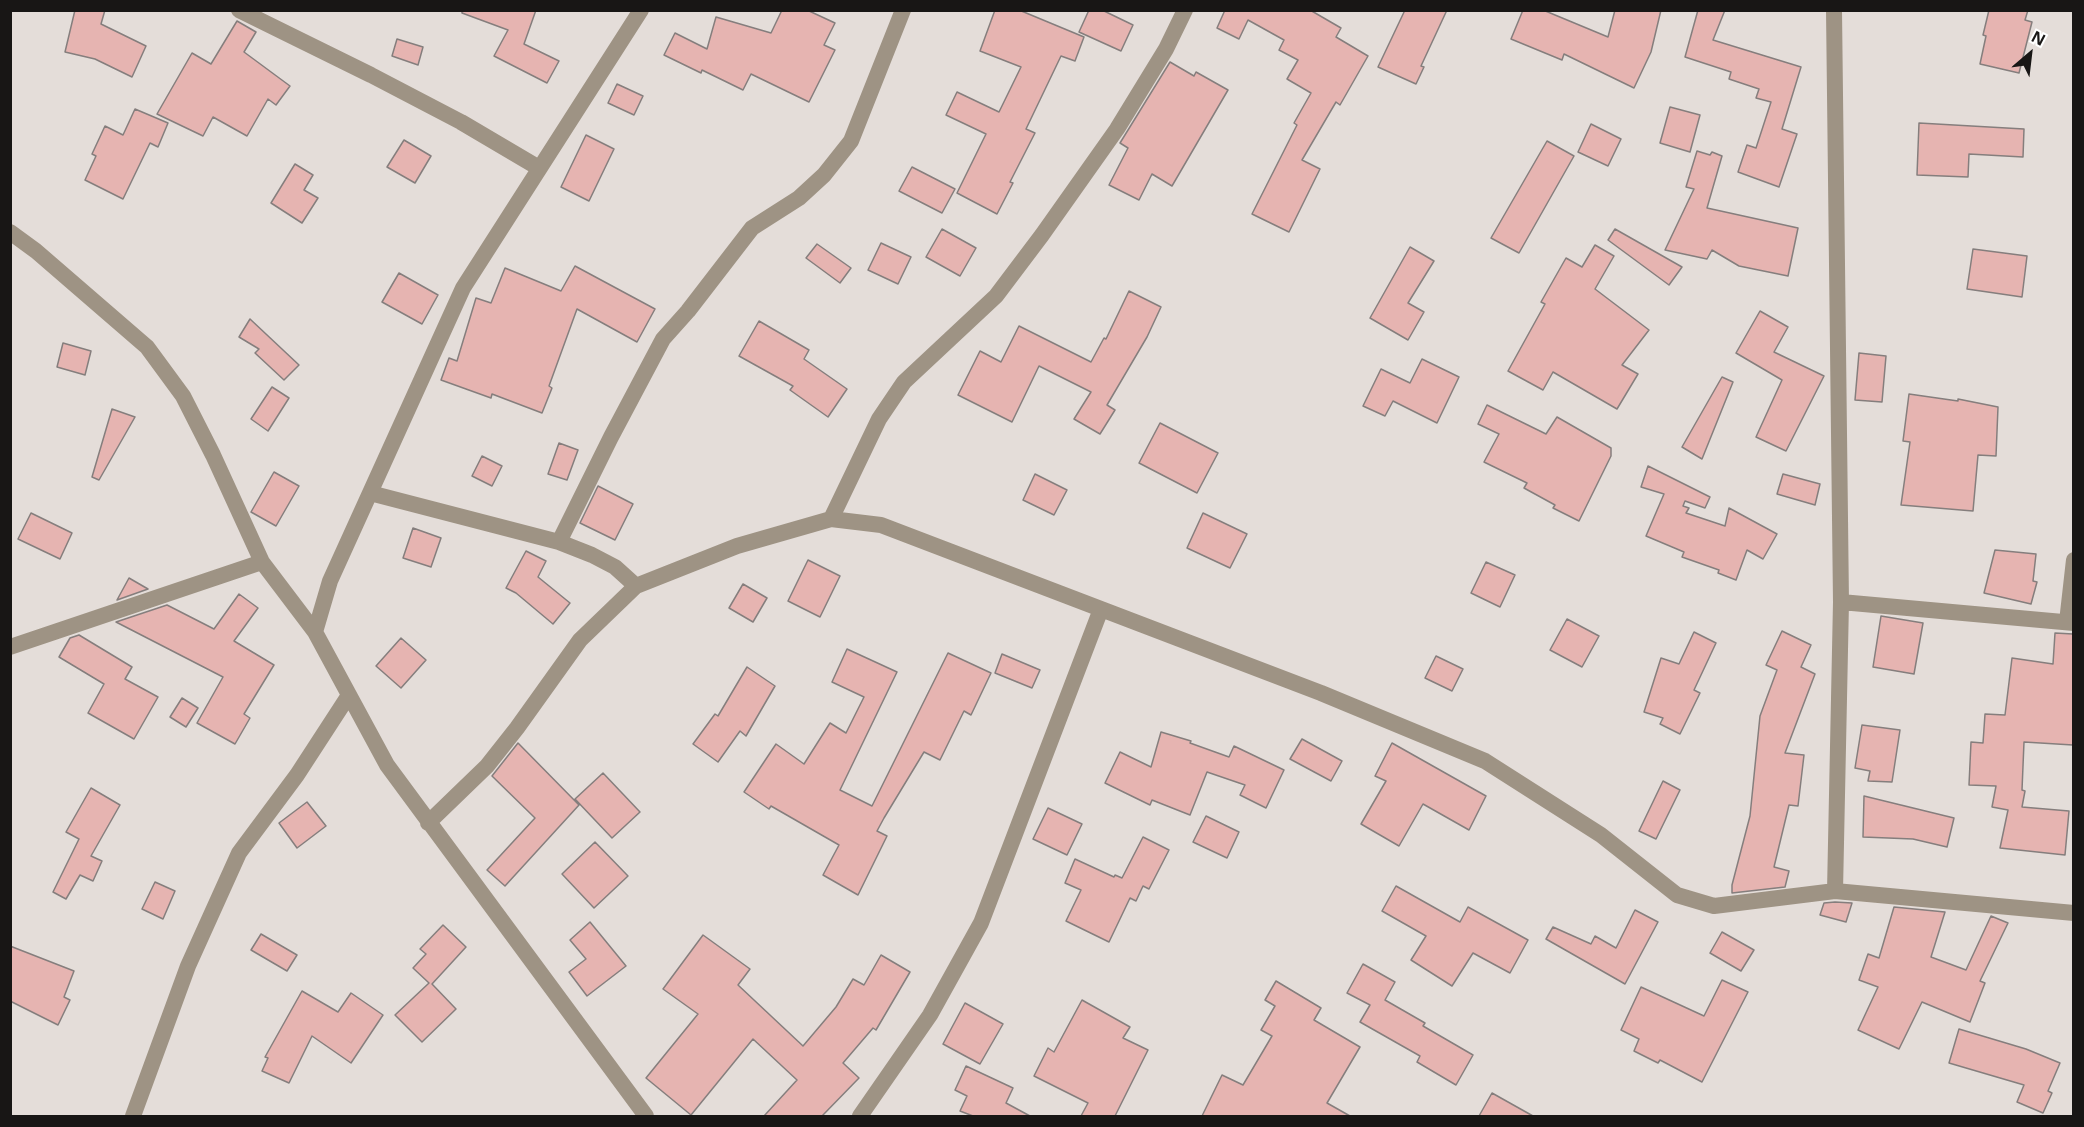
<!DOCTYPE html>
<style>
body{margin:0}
#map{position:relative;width:2084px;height:1127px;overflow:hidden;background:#e4ddd9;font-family:"Noto Sans",sans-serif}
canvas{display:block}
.frame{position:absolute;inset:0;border:12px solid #181615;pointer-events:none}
.north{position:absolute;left:2000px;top:24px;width:60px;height:60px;-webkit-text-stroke:4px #fff;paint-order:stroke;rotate:28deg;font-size:16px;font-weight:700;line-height:24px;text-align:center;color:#181615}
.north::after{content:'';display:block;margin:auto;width:21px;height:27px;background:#181615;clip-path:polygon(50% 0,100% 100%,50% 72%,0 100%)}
</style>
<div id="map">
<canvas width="2084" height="1127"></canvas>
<div class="frame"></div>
<div class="north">N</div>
</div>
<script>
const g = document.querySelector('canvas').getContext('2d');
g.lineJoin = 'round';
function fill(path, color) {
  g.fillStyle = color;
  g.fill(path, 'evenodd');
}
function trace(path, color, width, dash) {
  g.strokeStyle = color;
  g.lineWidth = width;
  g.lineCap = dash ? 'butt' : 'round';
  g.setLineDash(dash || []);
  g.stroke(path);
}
const building = new Path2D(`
 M75,10H105L101,24L146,46L132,77L95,59L65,52Z
 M462,10H536L524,44L559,61L547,83L494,56L508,30L462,13Z
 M782,10H807L835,23L824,45L835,50L809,102L751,74L743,90L702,70L701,73L664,55L675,33L707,49L716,17L771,33Z
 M995,10H1019L1084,37L1075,61L1061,56L1026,129L1035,133L1010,182L1013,183L997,214L957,193L986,134L946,115L957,92L999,112L1021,67L980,51Z
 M1089,10H1102L1133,25L1121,51L1079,32Z
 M1225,10H1310L1341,28L1336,37L1368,56L1340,105L1336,102L1302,160L1320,169L1289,232L1252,214L1297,125L1294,123L1311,93L1287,79L1298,60L1279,50L1284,40L1248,20L1239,39L1217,28Z
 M1405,10H1447L1421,66L1424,67L1416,84L1378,67Z
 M1523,10H1543L1608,37L1615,10H1661L1651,52L1634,88L1564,54L1562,60L1511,39Z
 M1698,10H1725L1713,40L1801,67L1782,129L1797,134L1779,187L1738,172L1747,145L1756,148L1771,102L1756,98L1759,89L1729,79L1731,72L1685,57Z
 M1989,10H2028L2025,20L2032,22L2019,73L1980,64L1986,36L1983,35Z
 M237,21L256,32L244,52L290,86L276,105L268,99L247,136L213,117L203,136L157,114L192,53L211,64Z
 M397,39L423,47L418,65L392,56Z
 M1170,62L1194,76L1196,72L1228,90L1172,186L1152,174L1139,200L1109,185L1128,148L1120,143Z
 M617,84L643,96L634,115L608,103Z
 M1670,107L1700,115L1690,152L1660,143Z
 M135,109L168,123L158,147L150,143L123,199L85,180L96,156L92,154L105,126L123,135Z
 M1919,123L2024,129L2023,157L1969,154L1968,177L1917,175Z
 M1591,124L1621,139L1608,166L1578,152Z
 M586,135L614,149L589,201L561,187Z
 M404,140L431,156L415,183L387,167Z
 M1547,141L1574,156L1519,253L1491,238Z
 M1697,151L1710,155L1712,152L1722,156L1707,208L1798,228L1788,276L1739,266L1712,250L1707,259L1665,250L1694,189L1686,187Z
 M295,164L313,175L304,190L318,198L302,223L271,203Z
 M912,167L955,189L942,213L899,191Z
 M942,229L976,248L960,276L926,257Z
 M1615,229L1682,267L1669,285L1608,240Z
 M881,243L911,257L898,284L868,270Z
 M817,244L851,268L840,283L806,258Z
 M1595,245L1614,256L1595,289L1649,330L1622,365L1638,374L1617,409L1553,372L1543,390L1508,371L1545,304L1541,302L1566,258L1582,267Z
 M1410,247L1434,261L1408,303L1424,312L1408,340L1370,318Z
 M1973,249L2027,256L2022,297L1967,289Z
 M575,266L655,309L637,342L577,309L549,386L552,388L542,413L492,394L491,398L441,380L449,358L457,361L476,298L491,303L505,268L561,291Z
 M399,273L438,295L422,324L382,302Z
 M1129,291L1161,307L1147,337L1107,405L1115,410L1100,434L1074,419L1091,392L1039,366L1012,422L958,395L980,351L1001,362L1019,326L1091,362L1104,338L1106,339Z
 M1760,311L1788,327L1774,352L1824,376L1786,451L1756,437L1782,380L1736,353Z
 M250,319L299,365L284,380L255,353L259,349L239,337Z
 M759,321L809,350L804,359L847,389L828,417L790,390L793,386L739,356Z
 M63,343L91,351L85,375L57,367Z
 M1859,353L1886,356L1882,402L1855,400Z
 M1422,359L1459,377L1437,423L1393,401L1385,416L1363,406L1381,369L1410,383Z
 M1722,377L1733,382L1702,459L1682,447Z
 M272,387L289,398L268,431L251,419Z
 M1909,394L1958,401V399L1998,407L1996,456L1978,455L1973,511L1901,505L1910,442L1903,441Z
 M1487,405L1546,434L1557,417L1611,448V456L1579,521L1553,508L1555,505L1524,488L1527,483L1484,462L1499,434L1478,424Z
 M112,409L135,417L99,480L92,477Z
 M1160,423L1218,453L1197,493L1139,463Z
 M559,443L578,450L567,480L548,474Z
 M482,456L502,466L492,486L472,476Z
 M1648,466L1710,497L1705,508L1685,501L1683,506L1689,508L1686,513L1725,526L1729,508L1777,534L1763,559L1747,550L1736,580L1718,573L1719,570L1682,557L1684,552L1646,536L1664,494L1641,487Z
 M274,472L299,486L276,526L251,512Z
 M1035,474L1067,490L1054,515L1023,500Z
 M1783,474L1820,484L1815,505L1777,494Z
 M598,486L633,504L615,540L580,523Z
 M31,513L72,533L60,559L18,539Z
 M1203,513L1247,534L1230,568L1187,548Z
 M413,528L441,538L431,567L403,558Z
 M1995,550L2036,554L2033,581L2037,582L2031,604L1984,593Z
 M526,551L546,561L538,577L570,603L553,624L516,593L506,588Z
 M808,560L840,576L820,617L788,601Z
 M1486,562L1515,575L1500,607L1471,593Z
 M129,578L148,589L117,600Z
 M743,584L767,598L753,622L729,608Z
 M239,594L258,608L234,641L274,665L244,714L250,718L235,744L197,723L223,677L116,622L167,605L214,629Z
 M1881,616L1923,623L1914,674L1873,667Z
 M1567,619L1599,636L1582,667L1550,650Z
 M1782,631L1811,645L1801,667L1815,674L1785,753L1804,755L1798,806L1789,805L1774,867L1789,871L1785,887L1732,893V885L1750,816L1760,716L1777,670L1766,665Z
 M1694,632L1716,643L1694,690L1700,693L1680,734L1660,724L1663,718L1644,712L1661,658L1679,664Z
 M2055,633L2073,634V745L2024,742L2022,790L2025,791L2022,807L2069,811L2065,855L2000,848L2008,810L1992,807L1996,786L1969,785L1971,742L1983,743L1985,714L2005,715L2012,658L2053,664Z
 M79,635L132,667L125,679L158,697L134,739L88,713L104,684L59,657L70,638Z
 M401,638L426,660L401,688L376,666Z
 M847,649L897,672L840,790L872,806L948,653L991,673L971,715L964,711L940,760L924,752L884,818L877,831L887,836L858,895L823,875L839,845L771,806L769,809L744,792L776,744L804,764L830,723L846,733L864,697L832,682Z
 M1002,654L1040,670L1032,688L995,673Z
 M1436,656L1463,669L1452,691L1425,678Z
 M747,667L775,686L746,736L740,731L718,762L693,744L715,714L718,716Z
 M182,698L198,708L186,727L170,717Z
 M1862,725L1900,730L1892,782L1868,781L1870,771L1855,768Z
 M1161,732L1191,741L1190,743L1229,757L1234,746L1284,770L1266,808L1240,795L1245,785L1207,772L1190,815L1152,800L1150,805L1105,783L1120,752L1151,767Z
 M1302,739L1342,761L1331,781L1290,759Z
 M518,743L579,805L505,886L487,870L535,818L492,776Z
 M1392,743L1486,796L1469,830L1423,804L1399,846L1361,824L1386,781L1375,776Z
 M603,773L640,812L612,838L575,799Z
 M1663,781L1680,790L1656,839L1639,831Z
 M91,788L120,805L91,856L102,861L93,881L80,875L66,899L53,892L79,839L66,832Z
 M1864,796L1954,818L1947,847L1913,839L1863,837Z
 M307,802L326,826L297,848L279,823Z
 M1048,808L1082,824L1067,855L1033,839Z
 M1206,816L1239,832L1227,858L1193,842Z
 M1143,837L1169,850L1149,889L1143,886L1136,901L1130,898L1109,942L1066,921L1081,890L1065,883L1075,859L1114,877L1115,875L1122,878Z
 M595,842L628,876L594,908L562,874Z
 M155,882L175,891L163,919L142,909Z
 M1396,886L1460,922L1468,907L1528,940L1510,973L1473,953L1452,986L1411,960L1426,936L1382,911Z
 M1835,902L1852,903L1846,922L1820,915L1824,903Z
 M1894,907L1945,912L1931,957L1966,970L1991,916L2008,923L1980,981L1985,983L1970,1022L1922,1002L1899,1049L1858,1030L1878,987L1859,980L1868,954L1879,958Z
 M1635,910L1658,922L1625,984L1546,939L1553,927L1591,944L1595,936L1616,948Z
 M590,922L626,966L587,996L569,972L586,959L570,940Z
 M443,925L466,947L432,984L456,1009L422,1042L395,1015L429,983L413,968L426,954L420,949Z
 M1722,932L1754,950L1741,971L1710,953Z
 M261,934L297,955L287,971L251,950Z
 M703,935L750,969L738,985L803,1046L836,1007L853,979L864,985L881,955L910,972L876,1030L873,1028L843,1063L859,1078L822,1116H764L797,1080L753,1039L691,1115L646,1078L698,1014L663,989Z
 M10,946L74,971L64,997L70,1000L58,1025L10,1001Z
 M1363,964L1395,982L1385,1000L1425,1023L1423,1026L1473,1055L1456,1085L1417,1062L1420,1056L1360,1022L1370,1005L1347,993Z
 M1722,980L1748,992L1702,1082L1660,1060L1658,1063L1634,1051L1639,1039L1621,1030L1641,987L1704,1016Z
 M1276,981L1321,1008L1314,1020L1360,1047L1327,1103L1350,1116H1202L1222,1075L1243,1085L1272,1036L1261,1030L1275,1006L1265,1000Z
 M302,991L338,1012L351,993L383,1015L351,1063L312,1036L289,1083L262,1071L268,1058L265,1057Z
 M1082,1000L1130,1027L1123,1038L1148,1050L1115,1116H1081L1088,1103L1034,1076L1048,1048L1054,1052Z
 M965,1003L1003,1024L980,1064L943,1044Z
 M1959,1029L2026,1049L2060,1063L2048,1091L2052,1093L2043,1113L2017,1102L2024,1085L1949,1063Z
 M966,1066L1013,1088L1006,1103L1030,1116H973L960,1111L967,1096L955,1090Z
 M1492,1093L1533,1116H1479Z`);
fill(building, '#e6b4b1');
trace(building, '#857e7d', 1.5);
trace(new Path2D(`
 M239,10L371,75L461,122L539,168
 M641,10L463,288L330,581L315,632L387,765L646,1116
 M1834,10L1841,602L1835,891
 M10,232L36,251L147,347L183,396L213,455L262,562L315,632
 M370,493L559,542L592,555L615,567L636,586
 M831,519L879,419L904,382L996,296L1042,235L1117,129L1166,49L1185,10
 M559,542L611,437L663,339L688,311L752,228L799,198L824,175L851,141L903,10
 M1841,602L2074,623
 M2067,622L2074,560
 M10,647L262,562
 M428,823L487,766L517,728L580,640L636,586L737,546L831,519L881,525L1321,693L1485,761L1601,835L1677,895L1714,906L1835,891L2074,913
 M133,1116L188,966L239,853L297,775L349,695
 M860,1116L930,1015L981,923L1101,609`), '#9e9384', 16);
</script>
